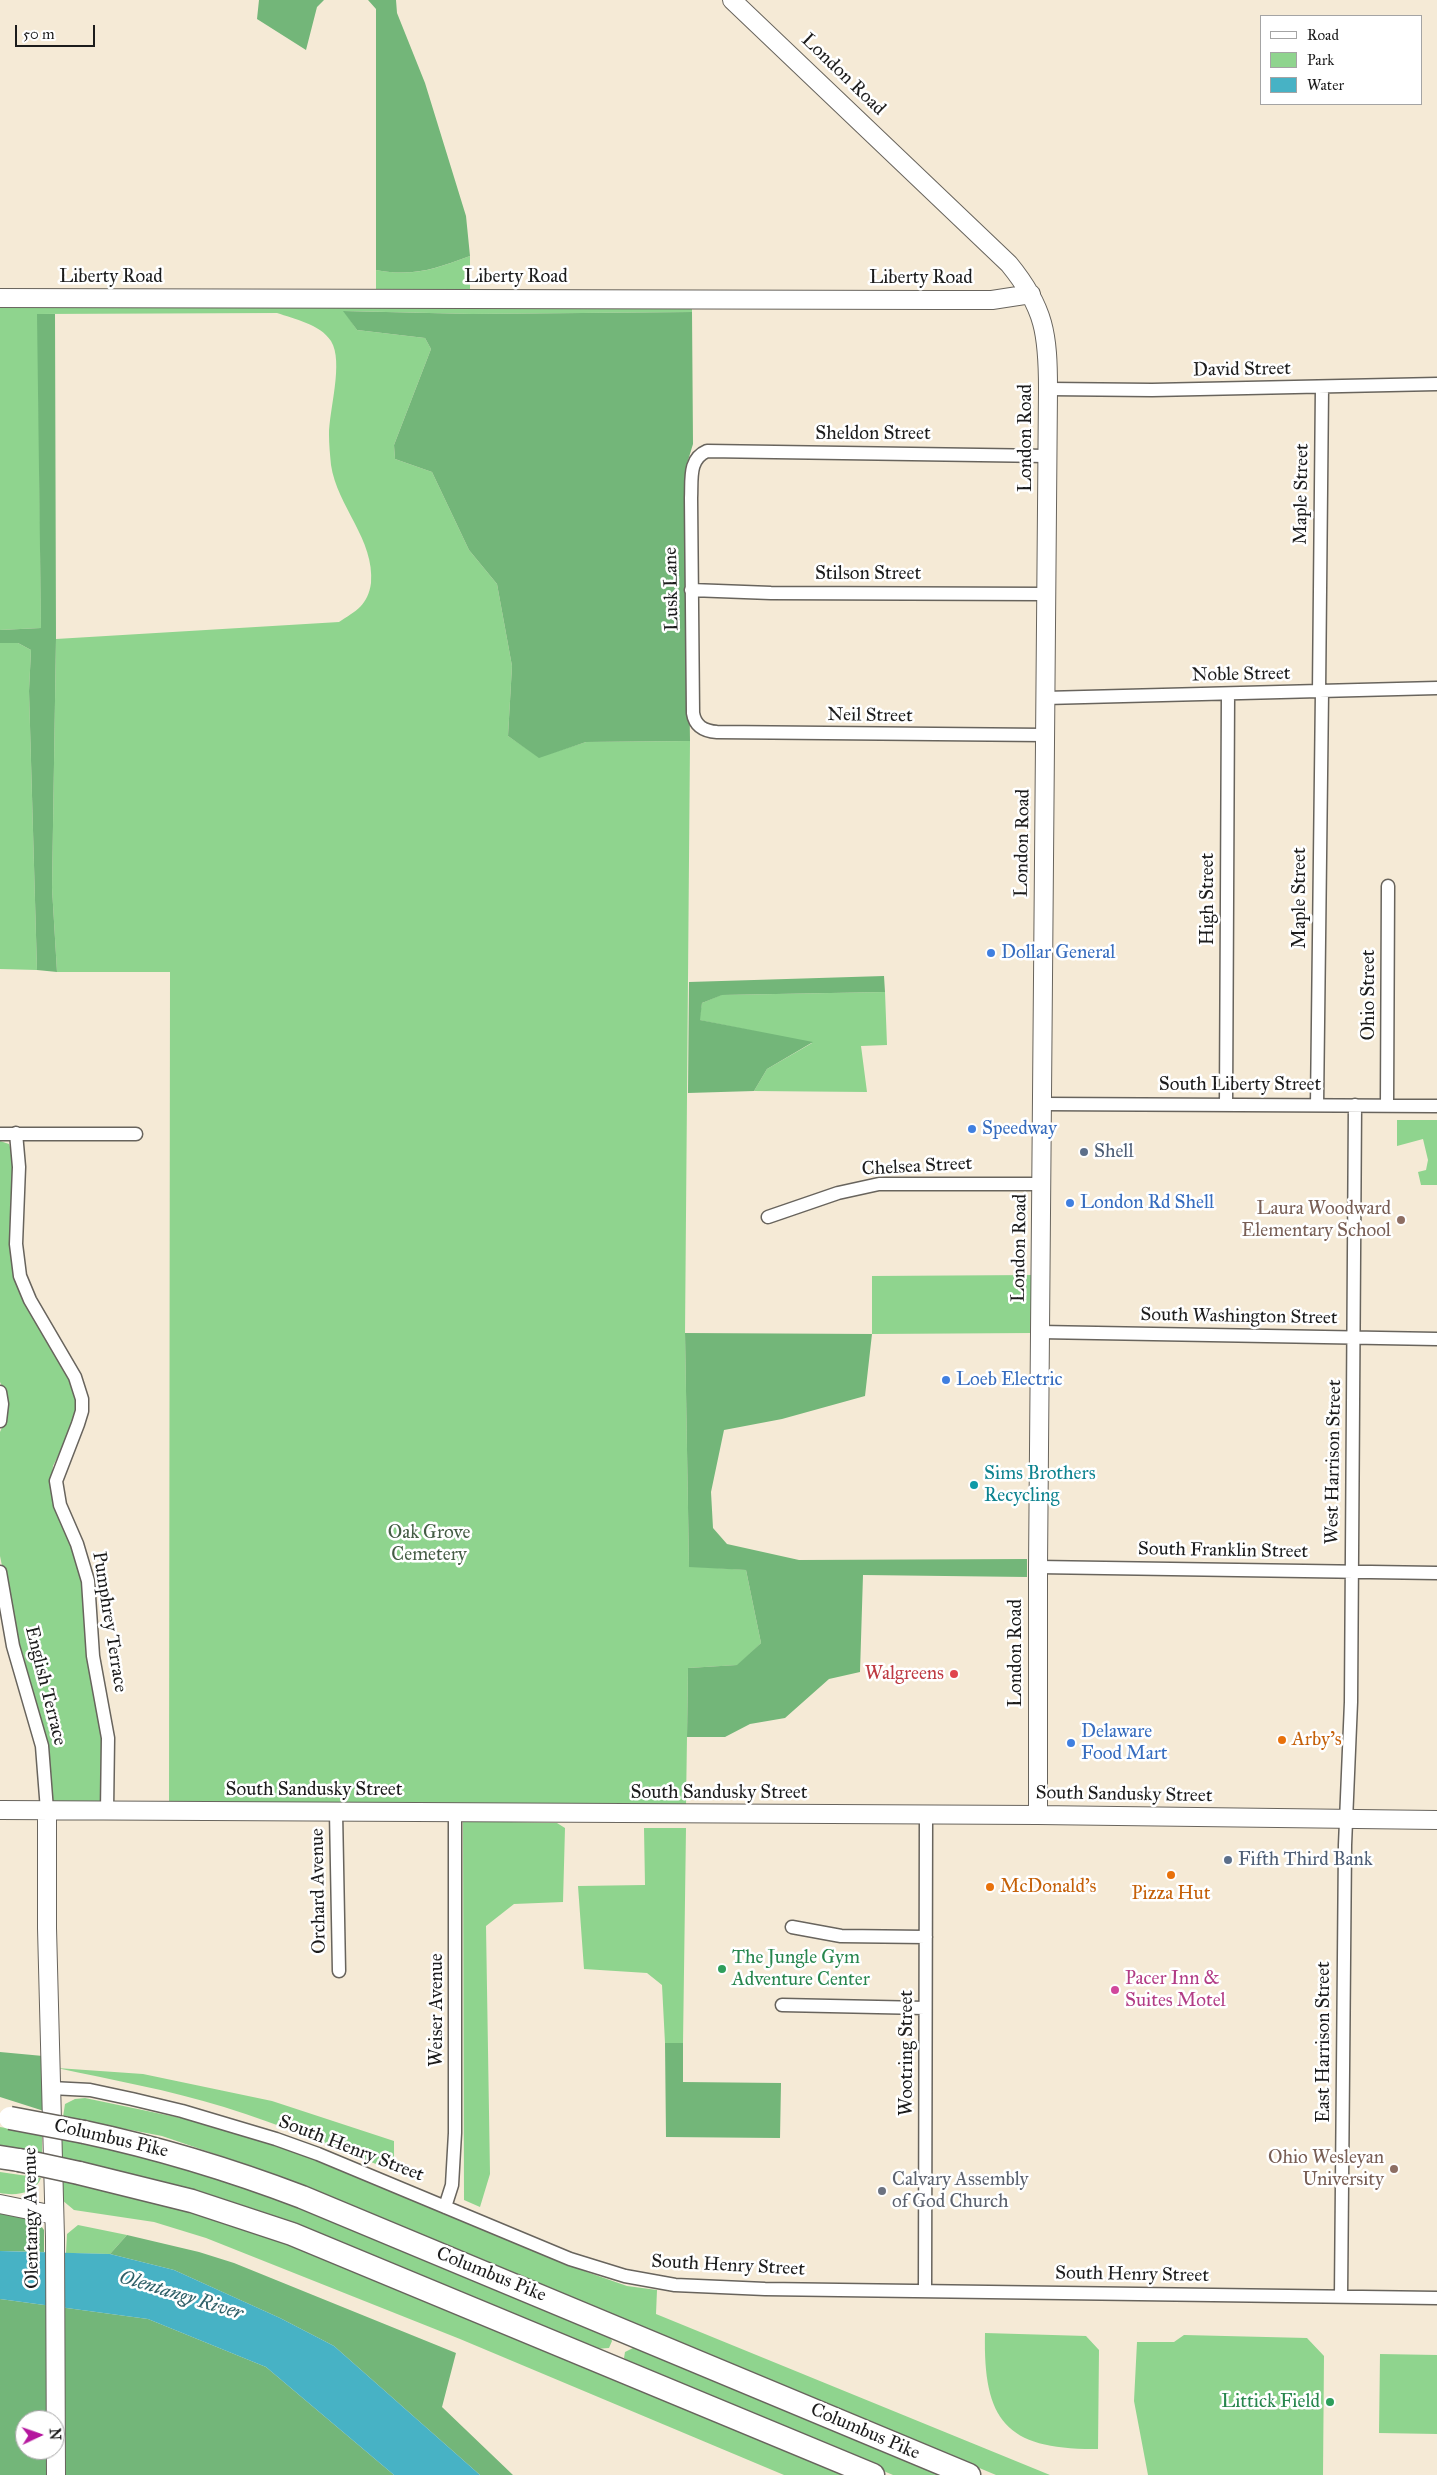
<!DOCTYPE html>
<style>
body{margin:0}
#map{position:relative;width:1437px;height:2475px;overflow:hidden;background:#f5ead6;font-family:"IM FELL Great Primer",serif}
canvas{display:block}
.legend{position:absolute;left:1260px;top:15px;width:162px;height:90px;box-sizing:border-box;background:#fff;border:1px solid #a4a4a4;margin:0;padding:6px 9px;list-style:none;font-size:15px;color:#1c1c1c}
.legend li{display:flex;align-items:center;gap:10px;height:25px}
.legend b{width:25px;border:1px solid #a4a4a4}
.north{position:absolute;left:15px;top:2410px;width:50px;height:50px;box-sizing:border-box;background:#fff;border:1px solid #a4a4a4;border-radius:50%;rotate:87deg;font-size:14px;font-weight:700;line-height:20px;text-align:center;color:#1c1c1c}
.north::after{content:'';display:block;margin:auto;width:18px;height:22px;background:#b5179e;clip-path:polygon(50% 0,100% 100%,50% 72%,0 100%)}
.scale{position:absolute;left:15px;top:25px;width:80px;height:22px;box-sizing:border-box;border:2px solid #1c1c1c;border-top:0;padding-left:6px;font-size:15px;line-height:18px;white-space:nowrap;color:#1c1c1c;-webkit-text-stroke:4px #fff;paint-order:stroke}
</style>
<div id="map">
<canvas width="1437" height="2475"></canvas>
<ul class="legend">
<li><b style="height:6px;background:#fff"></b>Road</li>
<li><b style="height:14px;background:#8fd48e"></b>Park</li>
<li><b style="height:14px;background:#47b2c5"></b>Water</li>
</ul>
<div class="north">N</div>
<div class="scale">50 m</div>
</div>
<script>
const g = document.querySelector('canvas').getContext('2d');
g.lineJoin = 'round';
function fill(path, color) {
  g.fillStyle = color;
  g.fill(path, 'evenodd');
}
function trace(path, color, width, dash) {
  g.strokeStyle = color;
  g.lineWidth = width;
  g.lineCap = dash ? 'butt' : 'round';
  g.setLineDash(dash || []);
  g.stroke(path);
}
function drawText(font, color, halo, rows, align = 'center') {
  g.font = font + ' "IM FELL Great Primer",serif';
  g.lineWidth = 5;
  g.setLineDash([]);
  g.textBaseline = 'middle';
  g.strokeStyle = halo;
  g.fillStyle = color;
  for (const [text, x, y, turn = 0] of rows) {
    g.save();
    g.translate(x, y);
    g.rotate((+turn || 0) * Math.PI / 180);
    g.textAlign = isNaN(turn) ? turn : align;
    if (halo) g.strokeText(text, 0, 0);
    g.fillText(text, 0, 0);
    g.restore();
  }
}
fill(new Path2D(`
 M470,256V291L376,292V270C415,277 434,269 470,256Z
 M692,305V312L472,314L344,311L357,330L425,338L431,349L394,445L395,459L432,472L469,550L497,584L512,666L508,736L539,757L586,742L690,741L685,1333L689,1566L746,1570L761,1643L738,1665L688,1668L686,1805L169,1802L170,972H57L52,888L56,639L339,622C356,611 368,605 371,583C375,540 337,506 331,465C330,455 329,444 329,435C329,410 344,362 331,341C320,324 294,319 277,313L38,314L41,628L0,630V306Z
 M0,643H18L31,650L29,691L37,970L0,969Z
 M885,992L887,1045L861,1046L867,1092L754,1091L767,1069L812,1043L699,1020L702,1003L721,995Z
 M1397,1120H1437V1185H1421L1418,1172L1426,1170L1428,1160L1423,1139L1397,1146Z
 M0,1141L9,1144L16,1166L20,1288L70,1378L78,1397L75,1422L53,1466L51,1485L79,1555L103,1719L105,1802L50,1801L0,1556V1432C8,1415 9,1399 0,1382Z
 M1032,1275V1333L872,1334V1276Z
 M463,1821L557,1823L565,1828L563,1902L514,1904L486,1926L490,2174L480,2207L464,2200Z
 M644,1828H686L683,2043H665L662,1985L647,1973L584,1969L578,1886L645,1885Z
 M57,2068L143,2074L272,2101L394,2141V2171C338,2149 282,2125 224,2107C169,2090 113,2080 57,2068Z
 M85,2098L200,2122L298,2153L587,2272L627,2286L657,2290L656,2314L1050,2475H996L426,2236L268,2172L162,2136L63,2117L65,2104L75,2099Z
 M0,2127L42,2134V2157L0,2150Z
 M60,2137L109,2146L244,2182L608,2332L612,2341L609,2348L594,2349L249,2209L145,2177L62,2160Z
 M0,2172L41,2178C35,2194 15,2196 0,2193Z
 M60,2180L179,2207L258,2233L415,2296L843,2475H784L460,2339L206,2238L154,2222L74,2210L62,2200Z
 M78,2225L127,2235L110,2254L66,2253L67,2234Z
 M985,2333L1086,2336L1099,2350L1098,2449C1007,2450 983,2422 985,2333Z
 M1184,2335L1307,2338L1324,2356L1323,2475H1148L1134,2401L1137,2342H1174Z
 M633,2348L645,2349L947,2475H893L629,2364L624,2358L625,2352Z
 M1380,2354L1437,2355V2434L1379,2433Z`), '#8fd48e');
fill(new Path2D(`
 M259,0H324L317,7L306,50L257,19Z
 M368,0H396L397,13L425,83L466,216L470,256C434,269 414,277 376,270V9Z
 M343,311L472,314L692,312L693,444L686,467L690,741L586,742L539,758L508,736L512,666L497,584L469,550L432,472L395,459L394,445L431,349L425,338L357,330Z
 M37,314H55L56,639L52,888L57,972L37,970L29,691L31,650L18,643H0V630L41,628Z
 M884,976L885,992L722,995L702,1003L700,1020L813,1042L767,1069L754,1091L688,1093L689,982Z
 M685,1333L872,1334L865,1396L782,1419L724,1430L711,1492L713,1528L727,1544L799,1560L1027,1559V1577L863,1575L860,1672L829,1679L785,1718L750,1724L725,1737H687L688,1668L737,1665L761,1643L746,1570L689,1567Z
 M665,2043H683V2082L781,2083L780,2138L666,2137Z
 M0,2052L43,2056L44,2111L0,2097Z
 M0,2213L36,2219L44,2230V2252L0,2251Z
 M127,2235L199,2252L234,2263L456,2353L442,2407L513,2475H480L334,2346L280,2318L174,2270L110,2254Z
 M0,2299L148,2319L266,2367L394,2475H0ZM25,2420H55V2450H25Z`), '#73b679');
fill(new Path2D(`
 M0,2251L110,2254L174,2270L280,2318L334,2346L480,2475H394L266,2367L148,2319L0,2299Z`), '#47b2c5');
const street = new Path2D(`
 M1048,389L1152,390L1437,384
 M691,590L771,593L1046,594
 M1319,692L1322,387
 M1045,698L1437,688
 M1045,735L717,732C704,731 695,726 693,713L691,498C692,480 688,459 707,451L1048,456
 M1043,1104L1437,1106
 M1226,1104L1228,694
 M1317,1105L1322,692
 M1387,1105L1388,886
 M16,1133L19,1167L16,1244L20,1276L30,1300L75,1377L82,1399V1411L78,1424L56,1481L60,1505L77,1544L88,1581L93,1656L108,1738L107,1811
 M0,1134H136
 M768,1217L838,1193L879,1184H1042
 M1040,1332L1437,1339
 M0,1392L2,1404L0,1421
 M1038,1567L1437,1573
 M0,1572L13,1646L42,1746L47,1810
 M336,1812L339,1971
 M792,1927L841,1936L926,1937
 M782,2005L925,2008
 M51,2088L90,2090L132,2099L182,2111L276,2139L318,2154L570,2259L625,2276L675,2285L765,2289L1437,2298
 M445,2207L452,2185L455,2133V1812
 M925,2291L926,1815
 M1341,2296L1345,1845L1351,1702L1355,1105`);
const secondary = new Path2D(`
 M732,0L1009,264C1045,308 1048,335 1048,389L1038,1567V1815
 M0,298L934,300H992L1031,294
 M0,1810L1038,1815L1437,1820
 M47,1810V1928L55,2238L56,2475
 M0,2204L54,2215`);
const highway = new Path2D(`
 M84,2132C159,2148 231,2170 302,2197L969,2475
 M0,2157L19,2160
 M79,2173L192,2201L292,2234L873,2475`);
trace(street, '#68645d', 15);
trace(secondary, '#68645d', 20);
trace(highway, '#68645d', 25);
trace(street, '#fff', 12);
trace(secondary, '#fff', 18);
trace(highway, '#fff', 22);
const highwayBridge = new Path2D(`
 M10,2118L84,2132
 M19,2160L79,2173`);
trace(highwayBridge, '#68645d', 25, []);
trace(highwayBridge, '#fff', 22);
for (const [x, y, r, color] of [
 [991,953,5,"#3f7fe0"],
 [972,1129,5,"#3f7fe0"],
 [1084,1152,5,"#5c6f8a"],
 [1070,1203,5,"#3f7fe0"],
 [1401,1220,5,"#8d6e63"],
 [946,1380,5,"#3f7fe0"],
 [974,1485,5,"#0f9aa8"],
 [954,1674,5,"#e0444e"],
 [1282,1740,5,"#e8710a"],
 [1071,1743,5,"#3f7fe0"],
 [1228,1860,5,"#5c6f8a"],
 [1171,1875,5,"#e8710a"],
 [990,1887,5,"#e8710a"],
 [722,1969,5,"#2e9e5b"],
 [1115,1990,5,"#d1479c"],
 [1394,2169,5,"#8d6e63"],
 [882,2191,5,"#6b7280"],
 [1330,2402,5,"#2e9e5b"]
]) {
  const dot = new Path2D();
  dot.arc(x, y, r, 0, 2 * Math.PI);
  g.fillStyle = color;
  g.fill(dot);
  trace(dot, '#fff', 2);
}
drawText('19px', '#1c1c1c', '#fff', [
 ["London Road",843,75,44],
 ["Liberty Road",111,277],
 ["Liberty Road",516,277],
 ["Liberty Road",921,278],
 ["David Street",1242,370,-1],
 ["Sheldon Street",873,434],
 ["London Road",1026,438,-90],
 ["Maple Street",1302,494,-89],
 ["Stilson Street",868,574],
 ["Lusk Lane",672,589,-91],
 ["Noble Street",1241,675,-1],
 ["Neil Street",870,716,1],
 ["London Road",1023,843,-89],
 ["Maple Street",1300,898,-90],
 ["High Street",1208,899,-90],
 ["Ohio Street",1369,995,-90],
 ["South Liberty Street",1240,1085],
 ["Chelsea Street",917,1167,-3],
 ["London Road",1020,1248,-89],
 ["South Washington Street",1239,1317,1],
 ["West Harrison Street",1334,1462,-89],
 ["South Franklin Street",1223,1551,1],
 ["Pumphrey Terrace",109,1622,81],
 ["London Road",1016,1653,-90],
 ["English Terrace",45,1686,76],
 ["South Sandusky Street",314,1790],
 ["South Sandusky Street",719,1793],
 ["South Sandusky Street",1124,1795,1],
 ["Orchard Avenue",319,1891,-91],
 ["Weiser Avenue",437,2010,-90],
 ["East Harrison Street",1324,2042,-90],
 ["Wootring Street",907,2053,-90],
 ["Columbus Pike",111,2139,13],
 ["South Henry Street",351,2149,21],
 ["Olentangy Avenue",32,2218,-91],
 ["South Henry Street",728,2266,3],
 ["Columbus Pike",491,2275,22],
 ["South Henry Street",1132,2275,1],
 ["Columbus Pike",865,2432,23]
]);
drawText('19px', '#366cbe', '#fff', [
 ["Dollar General",1001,953],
 ["Speedway",982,1129],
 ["London Rd Shell",1080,1203],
 ["Loeb Electric",956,1380],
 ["Delaware",1081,1732],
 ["Food Mart",1081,1754]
], 'left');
drawText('19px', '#4e5e75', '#fff', [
 ["Shell",1094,1152],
 ["Fifth Third Bank",1238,1860]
], 'left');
drawText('19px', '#785e54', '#fff', [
 ["Laura Woodward",1391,1209],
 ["Elementary School",1391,1231],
 ["Ohio Wesleyan",1384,2158],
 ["University",1384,2180]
], 'right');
drawText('19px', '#0d838f', '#fff', [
 ["Sims Brothers",984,1474],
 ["Recycling",984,1496]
], 'left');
drawText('19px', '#445c44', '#fff', [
 ["Oak Grove",429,1533],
 ["Cemetery",429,1555]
]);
drawText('19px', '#be3a42', '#fff', [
 ["Walgreens",944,1674]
], 'right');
drawText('19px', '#c56008', '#fff', [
 ["Arby's",1292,1740],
 ["McDonald's",1000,1887],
 ["Pizza Hut",1171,1894,"center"]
], 'left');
drawText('19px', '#27864d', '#fff', [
 ["The Jungle Gym",732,1958],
 ["Adventure Center",732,1980],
 ["Littick Field",1320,2402,"right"]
], 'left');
drawText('19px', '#b23c85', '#fff', [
 ["Pacer Inn &",1125,1979],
 ["Suites Motel",1125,2001]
], 'left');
drawText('19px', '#5b616d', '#fff', [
 ["Calvary Assembly",892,2180],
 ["of God Church",892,2202]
], 'left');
drawText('italic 20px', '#2f6068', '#fff', [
 ["Olentangy River",181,2296,17]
]);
</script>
